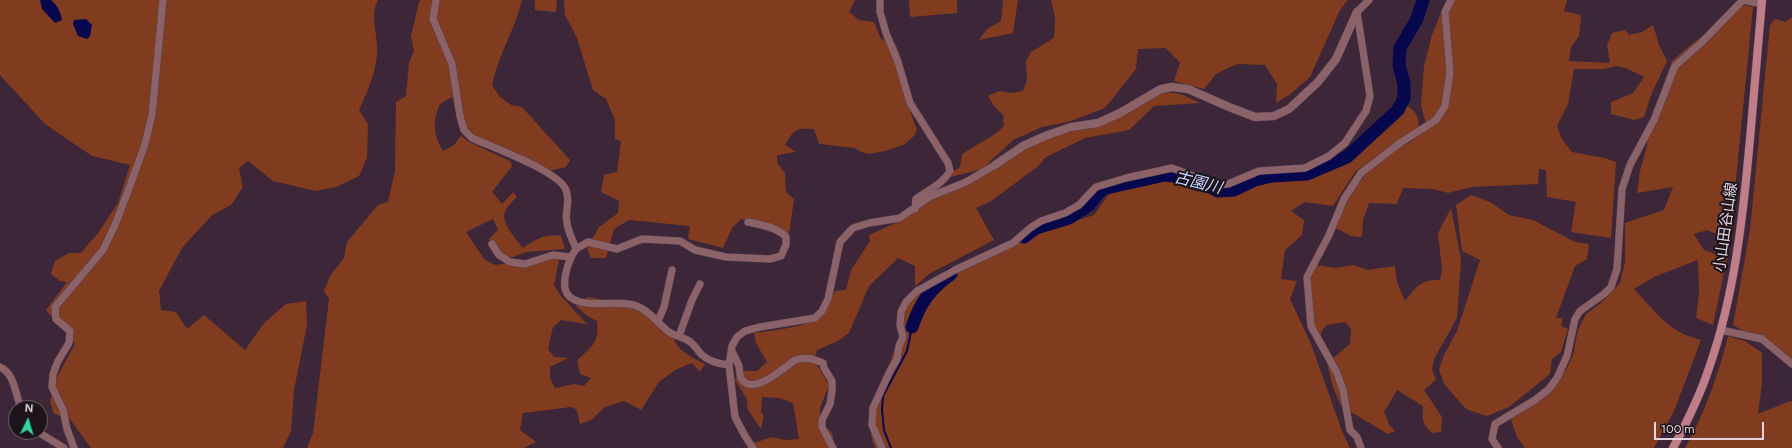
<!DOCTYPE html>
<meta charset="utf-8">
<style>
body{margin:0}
#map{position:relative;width:1792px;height:448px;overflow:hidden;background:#3c2637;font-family:Figtree,sans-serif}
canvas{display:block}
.north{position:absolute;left:8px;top:400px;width:40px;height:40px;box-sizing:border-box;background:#1d131b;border:1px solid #6c6069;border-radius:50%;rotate:5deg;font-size:11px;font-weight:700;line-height:16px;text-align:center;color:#e2d3de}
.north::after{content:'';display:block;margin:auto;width:14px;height:18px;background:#33d4a8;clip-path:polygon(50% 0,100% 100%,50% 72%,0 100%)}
.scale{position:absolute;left:1654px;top:422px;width:110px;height:18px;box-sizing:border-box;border:2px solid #e2d3de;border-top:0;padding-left:5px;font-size:12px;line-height:14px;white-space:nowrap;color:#e2d3de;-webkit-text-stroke:3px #1d131b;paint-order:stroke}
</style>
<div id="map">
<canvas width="1792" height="448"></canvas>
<div class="north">N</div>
<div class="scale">100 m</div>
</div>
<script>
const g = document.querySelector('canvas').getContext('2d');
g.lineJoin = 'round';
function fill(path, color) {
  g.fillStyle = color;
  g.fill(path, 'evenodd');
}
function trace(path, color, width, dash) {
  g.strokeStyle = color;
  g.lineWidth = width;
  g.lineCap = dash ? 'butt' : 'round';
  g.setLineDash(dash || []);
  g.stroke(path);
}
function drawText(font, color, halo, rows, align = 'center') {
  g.font = font + ' Figtree,"Noto Sans JP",sans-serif';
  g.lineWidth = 4;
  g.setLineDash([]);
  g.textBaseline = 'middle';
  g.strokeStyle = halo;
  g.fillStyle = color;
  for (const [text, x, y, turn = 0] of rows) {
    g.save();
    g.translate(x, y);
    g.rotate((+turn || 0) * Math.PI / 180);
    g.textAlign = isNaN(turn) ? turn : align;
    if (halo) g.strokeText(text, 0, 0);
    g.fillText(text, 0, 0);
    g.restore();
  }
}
fill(new Path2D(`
 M0,0H378C369,15 379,38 377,55C375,75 367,92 359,110L368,124L367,158L359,176L336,187L315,191L273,181L248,161L239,168L243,187L231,205L211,216L182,248L159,291L161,310L176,312L187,329L204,315L245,350L264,323L286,304L306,301L307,325L294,390L291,431L283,448H91L70,419L54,414L50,401L58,375L75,344L46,310L67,282L60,281L51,274L55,261L69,253H81L98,233L118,203L130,165L92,156L45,124L0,75Z
 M421,0H522C515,29 498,56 492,85L500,97L511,105L522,107L570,160L566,167L549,171L484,142L468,132L458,120L452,97L440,104C432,121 433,135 443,151L454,145L461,136L469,142L510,161L512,166L492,192L502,204L513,192L517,197C513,201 507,206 505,212C500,221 517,241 523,248C534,240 547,233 561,236L565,249L526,252L513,257L503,256L492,248L489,239L498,230L493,219L466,232L484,259L495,265L550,257L559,260L554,285L561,296L587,324L561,320L553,327L548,349L554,357L568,358L550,367V378L555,388L574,384L584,386L591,378L580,374L577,360C592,347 600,342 597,321L587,316L576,306L588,297C607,300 655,311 668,326C672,331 673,340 677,345C684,354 695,359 705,364L700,372L692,363L675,370L659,382L641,410L624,401L605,407L591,420L580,424L577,410L571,407L523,413L520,430L536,442L524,448H307L313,433L329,299L324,291L330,276L344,258L347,242L378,205L388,202L395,171L396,102L406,96L409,63L414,51L411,36L419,2Z
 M535,0H557L556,12L535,10Z
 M564,0H855L849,12L859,20L874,22L881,39L895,43C909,70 903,101 917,129L914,136L905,144L885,151L869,154L861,152L855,148L819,144L814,129C797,127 793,130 785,145L796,152L777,155V163L785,173L786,192L794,199L789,235L772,226L741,219L732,228L723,248L688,239L690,226L629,220L614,229L606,258H591L587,248L599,227L618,213L619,201L601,192L604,175L617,172L621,141L615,139V120L606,99L593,90L577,38L565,15Z
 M909,0H957V13L910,17Z
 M1003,0H1018L1013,33L979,40L987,29L1001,21Z
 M1051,0H1348L1340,10L1310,77L1289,95L1276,103L1277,84L1265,65L1237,64L1216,74L1204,89L1174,81L1180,63L1166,48L1138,49L1136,69L1105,108L1068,122L1042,127L1013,140L982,169L943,179L960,167L962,154C976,145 992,138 1004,126L1003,115L994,106L988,96L999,91L1013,93L1023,91L1027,80L1026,61L1031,52L1054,38L1055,17Z
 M1446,0H1567L1564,11L1581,15L1579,36L1571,47L1569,61L1610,63L1607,45L1612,33L1625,30L1629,35L1642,32L1653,25L1659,45L1667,61L1651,95L1644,117L1634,120L1611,114V102L1633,93L1644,77L1626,68L1616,66L1605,69H1574L1568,104L1557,126L1562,139L1572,152L1605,158L1616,162L1611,238L1571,232L1576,202L1547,197L1546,170L1539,169L1538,184L1471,187L1448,193L1433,189L1403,188L1397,204L1369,203L1363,220L1362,237L1351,236L1334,227L1350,195L1370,169L1387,153L1409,143L1427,128L1421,105L1424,66L1432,35Z
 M1744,5L1753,7L1730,240L1707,230L1694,234L1704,250L1727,258L1713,325L1696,318L1699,294L1698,260L1654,277L1634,289C1657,313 1668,332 1701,340L1674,411L1654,448H1525L1517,437L1511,420L1548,384L1566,370L1573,355L1578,330L1586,314L1602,302L1620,283L1625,262V223L1664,210L1673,187L1637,193L1640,171L1647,145L1649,125L1672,61L1693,43Z
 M1792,17V366L1765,343L1733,325L1750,230L1770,25L1775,19L1786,22Z
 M1164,92L1181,94L1200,103L1154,106L1129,130L1085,138L1046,157L1037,167L991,201L976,208L994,240L929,274L915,286V266L898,258L869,286L849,333L838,341L817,350L814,360L829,385L820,408V421L832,433L835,448H752L751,444L772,437L785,440L799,439L793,403L779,398L762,397L761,412L764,415L761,429L748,410L747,399L735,380L739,371H757L767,362L756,343L754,333C774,330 812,328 825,311C829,306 831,298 835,291L846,290L851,270L870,241L869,235L900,221L932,199L1032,143L1099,121Z
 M1405,104C1416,113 1419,114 1419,129L1396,142L1355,172L1333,206L1305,202L1291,211L1304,220L1302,235L1285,250L1281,279L1297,281L1290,299L1311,344L1342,431L1350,448H875L872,440L870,418L900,334L901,317L908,304L936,278L991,249L1094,215L1108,195L1133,185L1169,179L1194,191L1221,194L1263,176L1312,171L1334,162L1398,119L1404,111Z
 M1471,195L1490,202L1509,215L1533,220L1575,242L1589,244L1587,259L1575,266L1556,318H1563L1561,326L1568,329L1561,352L1552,359L1550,374L1509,407L1487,416L1466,409L1444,384L1439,370L1443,357L1457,331L1480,260L1462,251L1456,205Z
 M1451,208L1461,259L1457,318L1434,359L1432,369L1436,380L1424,390L1442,417L1441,432L1432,433C1422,425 1422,418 1423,406L1397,390L1384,412L1390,426L1395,431L1388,434L1341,406L1333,387L1327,363L1350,344L1351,329L1345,322L1326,325L1321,333L1320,346L1306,319V283L1316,265L1335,268L1354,265L1367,270L1395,266L1397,282L1405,301C1416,287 1421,279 1440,280L1442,270L1438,233Z
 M1728,336L1745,341L1762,353V384L1758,414L1790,401L1792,402V448H1685C1704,416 1719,372 1728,336Z`), '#813c1f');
fill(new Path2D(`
 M40,0H51C57,5 61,12 62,20L55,23L42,9Z
 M86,19L92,25L90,36L87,39L78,36L73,24L74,20Z`), '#07074d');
trace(new Path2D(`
 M891,448L884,430L882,410L883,396L907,351L912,327`), '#07074d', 2);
trace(new Path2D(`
 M1024,237L1036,228L1069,218L1089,205L1102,189L1165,175L1192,178L1218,191L1234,190L1255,180L1272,176L1307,174L1347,157L1398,110L1404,98V84L1399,65L1400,48L1417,19L1423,0
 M912,327C920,303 930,289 951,274`), '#07074d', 13);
const minor = new Path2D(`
 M436,0L433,19L452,64L460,116L464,130L472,138C492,147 559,171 566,190C571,201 564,212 567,223C568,232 573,240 576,249C569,259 558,287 570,297C585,310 619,298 639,307C651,312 659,325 669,332C675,336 683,337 689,341C694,344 697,350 701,354C709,362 719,364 729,365
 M880,0V12L886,33L898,62L910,103L948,163L950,171C942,185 929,189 916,199L915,209
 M1743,0L1762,4
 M492,244L499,255L510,262L525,264L553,255L570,257
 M576,249L588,242L617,249L642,239L680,241L695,250L726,257L770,259L781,256L786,245V237C777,227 761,225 748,222
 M658,321L664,307L672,270
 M1721,330L1762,339L1792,364
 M679,336L692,300L700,284
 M732,351C734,356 737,361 739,366C740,371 739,377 743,381C755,394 784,368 795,360C806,356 813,359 823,363L824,368L832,381V391L830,404L822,420V427L833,448
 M0,367C15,374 15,394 21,408
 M38,432L64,448
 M74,448L67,429L63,410L52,387L53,374L58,361L69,343L70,331L56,319L55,307L103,250L115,225L131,183L145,144L152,115L163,0
 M753,448L745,436L735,417L729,365L732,346L737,337L745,331L760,327L815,318L822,311L828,299L840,242L853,228L869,223L900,218L929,197L966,182L995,165
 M882,448L872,425L873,408L890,371L897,359L899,346L903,337L900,325L901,312L906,302L917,291L955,270L1013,243L1030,228L1041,221L1065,213L1079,205L1096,187L1126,178L1172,168L1217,185L1228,184L1259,171L1305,168L1329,156L1345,143L1366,111L1370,96L1357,12L1369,0
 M1361,448L1357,437L1350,430L1343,390L1337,373L1311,326L1307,277L1329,235L1344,199L1361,173L1400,143L1436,120L1445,106L1450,72L1445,12L1451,0
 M1498,448L1492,439L1495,424L1535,400L1549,389L1557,378L1567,356L1575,319L1580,311L1604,294L1611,287L1617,269L1622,189L1630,165L1654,120L1675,66L1701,43L1743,0`);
const tertiary = new Path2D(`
 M995,165L1023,146L1045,136L1071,127L1098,123L1120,113L1161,89L1172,87L1188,89L1229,107L1255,117L1274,116L1289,109L1318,82L1336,59L1357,12`);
const secondary = new Path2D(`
 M1673,448C1687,422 1700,396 1709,368C1735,294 1743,216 1750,139C1754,93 1758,46 1762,0`);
trace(minor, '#574252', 8);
trace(tertiary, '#574252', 9);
trace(secondary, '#574252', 9);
trace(minor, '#8c6269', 7);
trace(tertiary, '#8c6269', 8);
trace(secondary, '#c07e89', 8);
drawText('15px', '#e2d3de', '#1d131b', [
 ["小山田谷山線",1726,227,-82]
]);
drawText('italic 16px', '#c5d5ff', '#1d131b', [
 ["古園川",1198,183,14]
]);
</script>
